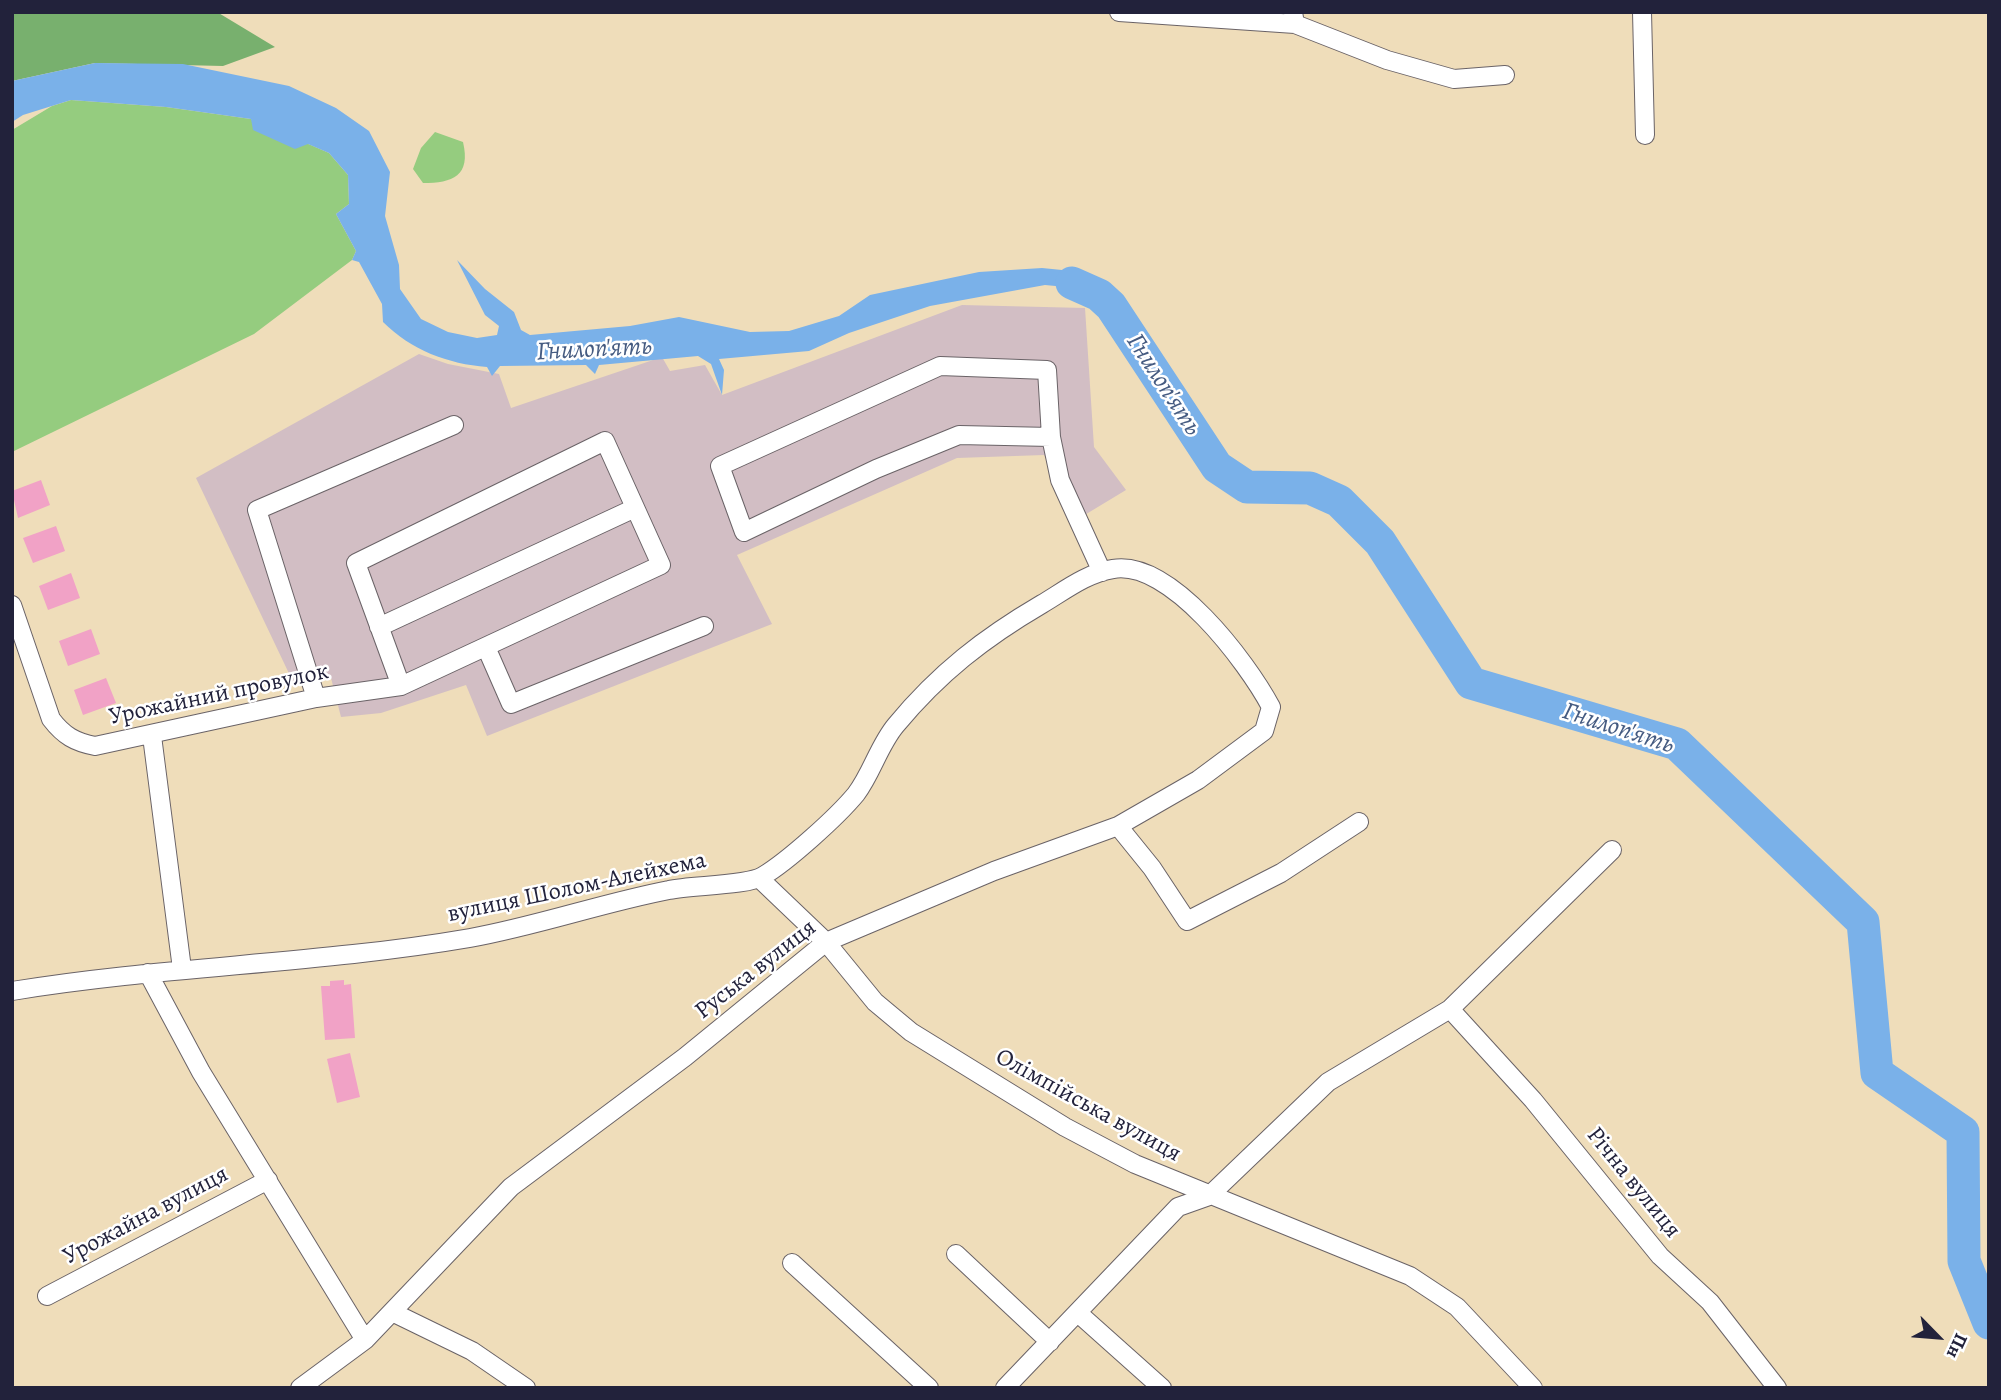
<!DOCTYPE html>
<meta charset="utf-8">
<style>
body{margin:0}
#map{position:relative;width:2001px;height:1400px;overflow:hidden;background:#efddba;font-family:Alegreya,serif}
canvas{display:block}
.frame{position:absolute;inset:0;border:14px solid #22223b;pointer-events:none}
.north{position:absolute;left:1903px;top:1302px;width:70px;height:70px;-webkit-text-stroke:5px #fff;paint-order:stroke;rotate:115deg;font-size:19px;font-weight:700;line-height:28px;text-align:center;color:#22223b}
.north::after{content:'';display:block;margin:auto;width:24px;height:32px;background:#22223b;clip-path:polygon(50% 0,100% 100%,50% 72%,0 100%)}
</style>
<div id="map">
<canvas width="2001" height="1400"></canvas>
<div class="frame"></div>
<div class="north">Пн</div>
</div>
<script>
const g = document.querySelector('canvas').getContext('2d');
g.lineJoin = 'round';
function fill(path, color) {
  g.fillStyle = color;
  g.fill(path, 'evenodd');
}
function trace(path, color, width, dash) {
  g.strokeStyle = color;
  g.lineWidth = width;
  g.lineCap = dash ? 'butt' : 'round';
  g.setLineDash(dash || []);
  g.stroke(path);
}
function drawText(font, color, halo, rows, align = 'center') {
  g.font = font + ' Alegreya,serif';
  g.lineWidth = 5;
  g.setLineDash([]);
  g.textBaseline = 'middle';
  g.strokeStyle = halo;
  g.fillStyle = color;
  for (const [text, x, y, turn = 0] of rows) {
    g.save();
    g.translate(x, y);
    g.rotate((+turn || 0) * Math.PI / 180);
    g.textAlign = isNaN(turn) ? turn : align;
    if (halo) g.strokeText(text, 0, 0);
    g.fillText(text, 0, 0);
    g.restore();
  }
}
fill(new Path2D(`
 M962,305L1085,308L1094,447L1126,490L1078,519L1044,455L957,458L737,555L772,624L487,736L466,685L381,713L341,717L331,678L294,684L196,478L419,354L448,364L499,374L511,408L662,357L670,371L705,365L722,395Z`), '#d2bec4');
fill(new Path2D(`
 M71,100L166,107L251,119L329,153L348,175L349,204L336,214L356,251L352,260L254,334L12,452V130L52,106Z
 M435,132L463,142C471,176 453,183 423,183L413,169L421,148Z`), '#95cc7f');
fill(new Path2D(`
 M12,12H217L275,47L223,66L95,63L12,81Z`), '#78b06e');
fill(new Path2D(`
 M95,63L183,64L289,86L336,108L369,131L390,172L385,216L399,265L400,289L421,319L448,332L477,338L497,335L499,326L485,315L457,260L485,289L514,312L521,330L530,335L630,326L679,317L750,332L789,331L839,316L870,295L979,272L1042,268L1062,270L1084,279L1099,290L1111,306L1066,287L1045,285L930,306L849,333L809,351L719,359L724,370L722,395L711,364L698,356L599,365L595,374L586,365L500,366L492,376L487,367C448,364 411,350 383,322L382,304L359,262L352,260L356,251L336,214L349,204L348,175L329,153L308,144L295,149L253,130L251,119L166,107L71,100L23,115L12,122V81Z`), '#7ab1e9');
trace(new Path2D(`
 M1072,283L1099,295L1111,306L1217,467L1247,487L1310,488L1339,501L1380,542L1471,683L1677,744L1863,922L1877,1073L1963,1132L1964,1261L1989,1323`), '#7ab1e9', 33);
fill(new Path2D(`
 M41,480L50,505L18,518L12,491Z
 M56,526L65,551L33,563L23,538Z
 M71,573L80,598L48,610L39,586Z
 M91,629L100,654L68,666L59,641Z
 M106,678L116,703L83,715L74,690Z
 M344,980V985L351,984L355,1038L325,1040L321,986H330V981Z
 M350,1053L360,1097L337,1103L327,1059Z`), '#f1a2c6');
const minor = new Path2D(`
 M1119,12L1295,24
 M1293,12L1295,24L1387,60L1454,79L1505,75
 M1642,12L1645,135
 M1051,437L1047,370L940,366L720,466L744,532L876,469L959,435L1051,437L1060,480L1102,572
 M12,605L51,719C64,736 75,742 95,746L316,698L401,686L661,565L605,441L356,563L401,686
 M379,627L635,508
 M486,647L511,704L704,626
 M316,698L257,510L454,425
 M152,736L182,969
 M1118,826L1152,868L1187,921L1281,873L1359,822
 M760,879L826,942L875,1002L911,1032L1065,1127L1135,1164L1410,1276L1457,1307L1533,1388
 M148,973L201,1072L365,1340
 M12,991C164,966 319,964 470,938C537,926 602,903 669,890C691,885 747,886 763,876C788,861 837,817 856,794C872,773 879,745 896,725C939,673 984,638 1042,604C1064,591 1087,573 1113,569C1170,559 1247,662 1271,707L1264,731L1198,780L1118,826L994,871L826,942L685,1057L511,1187L365,1340L300,1388
 M1450,1009L1533,1100L1660,1256L1710,1302L1777,1388
 M956,1254L1050,1342
 M792,1263L929,1388
 M47,1296L268,1180
 M392,1312L472,1351L526,1388
 M1078,1313L1162,1388
 M1005,1388L1178,1207L1209,1196L1328,1082L1450,1009L1612,850`);
trace(minor, '#6a6367', 20);
trace(minor, '#fff', 18);
drawText('24px', '#22223b', '#fff', [
 ["Урожайний провулок",219,695,-12],
 ["вулиця Шолом-Алейхема",577,888,-12],
 ["Руська вулиця",756,970,-38],
 ["Олімпійська вулиця",1088,1106,29],
 ["Річна вулиця",1633,1183,51],
 ["Урожайна вулиця",146,1216,-28]
]);
drawText('italic 26px', '#455b81', '#fff', [
 ["Гнилоп'ять",594,350,-3],
 ["Гнилоп'ять",1163,385,57],
 ["Гнилоп'ять",1618,729,18]
]);
</script>
